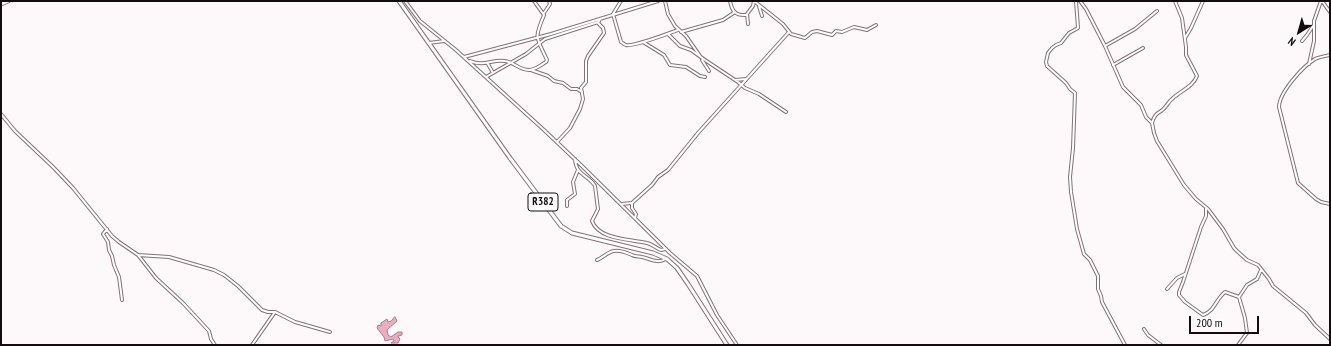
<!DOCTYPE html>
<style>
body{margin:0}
#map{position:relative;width:1331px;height:346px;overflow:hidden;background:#fdf9fa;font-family:"PT Sans Narrow",sans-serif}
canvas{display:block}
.frame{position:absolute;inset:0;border:2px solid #120c0e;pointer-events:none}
.north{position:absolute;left:1279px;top:12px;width:40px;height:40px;-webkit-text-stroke:3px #fff;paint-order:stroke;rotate:217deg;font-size:11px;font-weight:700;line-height:16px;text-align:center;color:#120c0e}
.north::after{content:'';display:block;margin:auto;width:14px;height:18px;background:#120c0e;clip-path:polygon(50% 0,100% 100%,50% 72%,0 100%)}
.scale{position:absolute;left:1189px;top:316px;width:70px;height:18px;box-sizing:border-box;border:2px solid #120c0e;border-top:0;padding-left:5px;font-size:12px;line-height:14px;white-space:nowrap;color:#120c0e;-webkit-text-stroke:3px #fff;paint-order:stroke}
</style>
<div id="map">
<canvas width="1331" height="346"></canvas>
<div class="frame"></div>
<div class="north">N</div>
<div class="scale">200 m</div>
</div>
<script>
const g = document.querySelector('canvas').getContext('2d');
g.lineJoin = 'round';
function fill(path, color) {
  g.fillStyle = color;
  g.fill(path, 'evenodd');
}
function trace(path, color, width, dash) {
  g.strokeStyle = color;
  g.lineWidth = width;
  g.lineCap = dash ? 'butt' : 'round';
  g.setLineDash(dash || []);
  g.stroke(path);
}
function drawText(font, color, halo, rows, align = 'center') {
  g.font = font + ' "PT Sans Narrow",sans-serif';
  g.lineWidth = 3.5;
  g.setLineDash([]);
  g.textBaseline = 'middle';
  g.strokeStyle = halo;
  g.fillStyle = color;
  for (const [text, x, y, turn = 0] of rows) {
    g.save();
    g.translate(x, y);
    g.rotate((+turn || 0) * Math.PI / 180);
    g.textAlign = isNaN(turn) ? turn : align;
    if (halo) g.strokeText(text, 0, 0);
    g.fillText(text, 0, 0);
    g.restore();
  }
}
const water = new Path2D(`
 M395,317L397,321L387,330L388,335L391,337L398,332H402V335L398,336V337L400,339L398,343H391L394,341L393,339L385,341L384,337L377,328L378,325L381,326V323L387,319L388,322L391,321Z`);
fill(water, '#eaaebf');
trace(water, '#a97d8a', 1);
const minor = new Path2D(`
 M405,1L420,21L456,50L544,130L582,166L670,253L697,276L717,315L737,345
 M621,1L613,14L621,42C623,43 625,45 626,45C633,47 670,33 678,30
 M665,1L668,14L675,26L686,36L700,56
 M730,1C732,11 735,16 747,15
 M754,1L783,24L791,34L805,38L812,32L817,31L832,35L836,31L842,32L854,27L867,30L876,25
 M1076,1L1078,28L1069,33L1061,43L1056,45L1052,48L1048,53L1046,62L1047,66L1066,83L1070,89L1075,93L1073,148L1070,177L1071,192L1077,229L1084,254L1090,260L1098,276V289L1101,296L1102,302L1125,345
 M1080,1L1086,9L1105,46L1123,87L1141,105L1146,117L1152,123L1154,133L1157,141L1184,185L1196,199L1208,209L1223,229L1234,248L1238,252L1247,260L1258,265L1269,279L1273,286L1306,313L1315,325L1330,339
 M1322,1L1330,12
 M759,6L762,16
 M544,13L550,4L549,1
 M748,24L747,14L753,6L754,1
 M681,32L723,20L735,12
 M668,34L680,46L691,50L705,60L738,82L745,88L759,94L786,112
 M1185,38L1191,28L1203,1
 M1302,41L1307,35L1313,26
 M643,42L664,55L670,65L686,67L700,76L705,77
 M429,43L444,41
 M1105,46L1135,29L1157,11
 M1330,55C1325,56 1319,57 1315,59C1302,67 1279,93 1279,107L1298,183L1316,199L1321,202L1330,204
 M464,57L551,34L658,1
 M702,60L709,71
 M470,61C484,67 492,59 505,61C514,62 519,70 529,70C535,70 541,65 546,62L547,60C536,36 534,39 544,15L534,1
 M488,64L493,73
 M1309,64L1314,41V21L1321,1
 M1113,65L1143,48
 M531,70L548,76L554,81L563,83L571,89H577L582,92
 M486,77L526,54L545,39L598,22
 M735,80L746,79
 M1,114L15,131L54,168L73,188L112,236L119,242L138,255L156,278L183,303L209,331L211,339L215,345
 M1152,123C1154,116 1156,114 1161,111C1166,108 1168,102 1172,99C1180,91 1193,87 1197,76L1186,55V47L1182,18L1175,1
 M557,142L570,128L580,109L583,99L581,88L586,82V61L588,56L604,33L603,28L598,23L600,19
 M575,159C576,176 589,175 595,186L598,209L592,221C599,240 630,239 647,243C652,244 656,248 661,250L665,249
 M632,203V208L636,214L635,218
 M621,204L632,203L652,185L658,177L668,170L698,133L789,32
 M567,206V200L575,194L573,182L578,170
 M1206,208V216L1201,227L1183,282L1179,292V295L1185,302L1203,315C1214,312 1216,299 1225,292L1239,297
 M107,229L103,234L108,242L109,250L112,256L114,265L119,277L122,300
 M138,255L169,257L214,270L224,275L238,286L262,310L268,312H275L295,322L330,332
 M597,260C603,258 607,252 614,251C621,250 627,253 632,255C635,257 639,256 642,257C651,259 657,264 666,259
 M1167,289L1177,278L1185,274
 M1144,329L1148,335L1161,345
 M252,345L275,312
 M1238,345L1247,333L1245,318L1239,297L1247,285L1257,279L1261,270`);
const primary = new Path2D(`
 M399,1L510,158L561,226L572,233L653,253L667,259L677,268L688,284L727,345`);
const trunk = new Path2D(`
 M1,4L8,1`);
trace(minor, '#837277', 4);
trace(primary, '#837277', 5);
trace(trunk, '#837277', 5);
trace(minor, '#fff', 2);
trace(primary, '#fff', 3);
trace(trunk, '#fff', 3);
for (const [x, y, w] of [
 [543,202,30]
]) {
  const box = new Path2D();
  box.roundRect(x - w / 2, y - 9, w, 18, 3);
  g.fillStyle = '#fff';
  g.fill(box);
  trace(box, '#120c0e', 1);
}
drawText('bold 11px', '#120c0e', null, [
 ["R382",543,202]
]);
</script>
